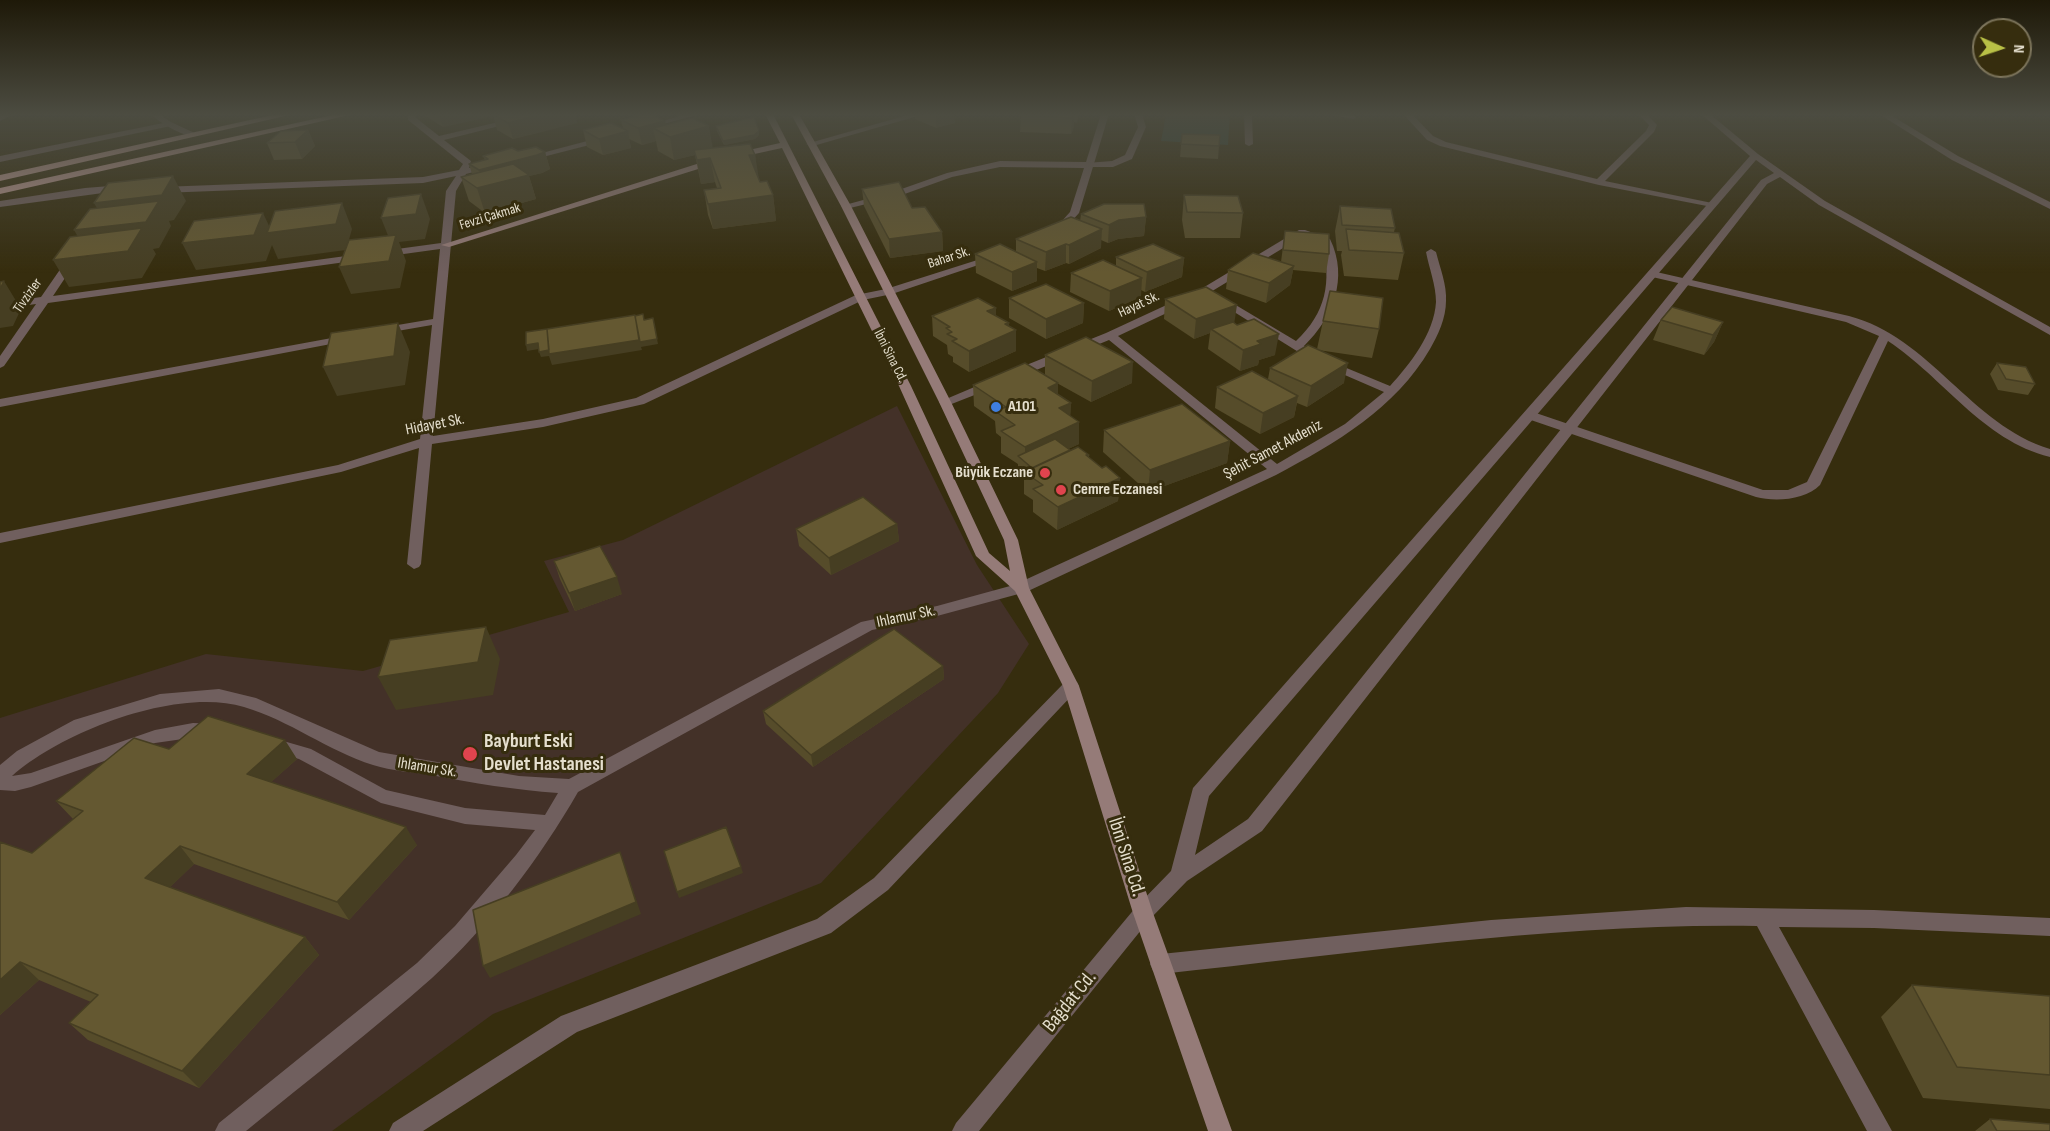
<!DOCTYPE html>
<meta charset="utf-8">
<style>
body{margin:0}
#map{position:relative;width:2050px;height:1131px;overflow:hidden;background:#362d0e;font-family:"Sofia Sans Condensed",sans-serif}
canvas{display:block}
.north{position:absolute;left:1972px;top:18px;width:60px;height:60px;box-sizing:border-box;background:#362d0e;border:2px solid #7c745b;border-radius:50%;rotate:93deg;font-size:16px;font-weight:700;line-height:24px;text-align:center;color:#e5dfce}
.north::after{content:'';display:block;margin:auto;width:21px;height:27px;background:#b9c046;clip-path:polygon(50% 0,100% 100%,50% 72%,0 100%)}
</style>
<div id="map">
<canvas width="2050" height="1131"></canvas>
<div class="north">N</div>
</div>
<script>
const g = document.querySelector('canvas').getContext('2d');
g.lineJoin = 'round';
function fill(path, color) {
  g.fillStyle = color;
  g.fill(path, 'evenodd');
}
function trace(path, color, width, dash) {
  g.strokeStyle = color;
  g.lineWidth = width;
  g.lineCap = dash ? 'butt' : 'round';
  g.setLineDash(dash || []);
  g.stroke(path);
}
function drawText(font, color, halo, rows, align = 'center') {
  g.font = font + ' "Sofia Sans Condensed",sans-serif';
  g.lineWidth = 6;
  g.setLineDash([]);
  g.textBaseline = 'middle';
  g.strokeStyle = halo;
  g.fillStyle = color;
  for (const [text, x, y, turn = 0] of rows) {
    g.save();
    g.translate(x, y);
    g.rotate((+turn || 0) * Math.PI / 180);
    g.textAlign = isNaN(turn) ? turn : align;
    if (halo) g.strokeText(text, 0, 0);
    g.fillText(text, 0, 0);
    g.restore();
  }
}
fill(new Path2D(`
 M897,406L977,565L1029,644L998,693L821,883L493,1014L332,1131H0V718L206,654L363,671L569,612L544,561L623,540Z`), '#433128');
fill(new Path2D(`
 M1166,114H1230L1228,145L1161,141Z`), '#2d4438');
fill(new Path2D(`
 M3,114H14L0,121V116Z
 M1134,114H1142L1146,127L1132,159L1113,167H1086V163L1112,161L1125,155L1138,127Z
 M1244,114H1252L1253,144L1249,146L1245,144Z
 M168,122H171V126L0,162V156Z
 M1021,583L1029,588L1026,592L937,616L872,630L578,792C540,858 489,926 432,978C372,1031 308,1080 246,1131H215L219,1123L417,963L455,926L516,855L535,830L465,824L381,803L299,759L267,750L264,745L267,740L273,738L311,749L386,790L465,808L545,815L558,793C515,790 473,783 431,775C412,772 392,771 373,765C328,751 289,720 244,707C177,687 63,731 12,776L31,773L155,730L193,723L218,724L221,729L218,734L155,743L31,787L15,791L0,790V765L17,751L74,720L160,694L219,689L256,698L379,752L519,776L569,779L861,622L937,606Z`), '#705f5e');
fill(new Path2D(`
 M150,114H159L171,122L199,135C189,141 159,122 150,114Z
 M408,114H416L415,117L439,136L532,114H547L444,140L471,161L469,168L489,164L493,167L466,174L456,191L433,436L543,419L636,398L856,295L886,289L990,256L999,258L892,294L863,300L644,404L543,427L432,444L421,564L419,567L414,569L407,564L419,448L341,472L0,543V533L338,465L420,439L432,325L380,334L374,331L380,328L433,319L440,249L48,303L4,366L0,368V356L36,304L0,309V303L41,297L68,258L77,260L53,296L441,243L446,191L456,176L423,183L161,193L156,190L161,187L423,177L459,170L463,164L408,120Z
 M686,114H700L646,129L642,127Z
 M911,114H925L813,146L806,144Z
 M1101,114H1109L1079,213L1060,234L1052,232L1070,212L1084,168L1000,167L952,177L899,196L846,209L841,206L893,192L947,173L1000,161L1086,162Z
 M1325,114H1350L1357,117L1353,119Z
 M1403,114H1412L1433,136L1446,142L1597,179L1646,131L1649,125L1638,114H1647L1657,125L1654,132L1605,181L1717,204L1712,207L1599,185L1440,146L1427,140Z
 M1879,114H1889L1958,156L2050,202V209L1952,160Z
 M606,136H609V140L527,161L523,158Z
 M122,185L126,188L125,190L0,207V201L85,188Z
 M1299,230H1305L1330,239C1349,278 1333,318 1304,346L1310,351L1308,353H1300L1215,300L1216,298H1224L1296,341C1326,313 1332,282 1322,243L1303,236L1209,293L1118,336L1277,464L1345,424L1384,392L1324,366V362H1332L1390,386C1410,364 1434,334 1436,302C1436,285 1429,268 1426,252L1431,249L1436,252C1440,268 1447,285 1446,301C1446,318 1438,335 1430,349C1395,409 1336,443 1276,475L1026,592H1016L1013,588L1016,584L1267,469L1109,340L1017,378H1009V372L1106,333L1201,289Z
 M1652,271L1849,316C1930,337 1971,425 2050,449V457C1982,440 1944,378 1888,341L1820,485C1806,500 1775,502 1756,497L1525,418L1523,415L1525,412H1533L1763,490H1788L1807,482L1879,336L1846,322L1648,276V272Z
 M348,335L354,338L352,340L0,407V399Z
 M991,380L997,384L995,387L949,405H941L939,402Z
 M1071,680L1077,682L1079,686L1077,690L888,890L831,933L577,1032L423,1131H389L393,1123L561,1016L817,919L874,878L1065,682Z
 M1686,907L1874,910L2050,918V936L1874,928L1779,927L1892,1131H1867L1757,926C1558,923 1358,953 1161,974L1153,971L1150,964L1153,957L1161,954L1491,920Z`), '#705f5e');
fill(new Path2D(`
 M1701,114H1710L1758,154L1825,201L2050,327V335L1819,205L1780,177L1767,184L1262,831L1187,881L1150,919L979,1131H952L956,1123L1136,907L1171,871L1193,788L1750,156ZM1756,160L1774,173L1761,180L1248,819L1195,855L1209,796Z`), '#705f5e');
fill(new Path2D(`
 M765,114H773L911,386L989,553L1010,571L1004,540L939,402L841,206L791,114H799L851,206L951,402L1018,540L1029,588L1079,686L1153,913L1232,1131H1208L1133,913L1063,686L1015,591L976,556L899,386L782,148L727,160L449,247L441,245L722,156L780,143Z`), '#957b78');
fill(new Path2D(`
 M277,114H294L0,181V175Z
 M337,114H354L0,194V188Z`), '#be9a96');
fill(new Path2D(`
 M422,114H575L577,123L513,139L497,130L493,116L443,127Z
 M914,114H954L955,123L936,128L915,119Z
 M1021,114H1079L1077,123L1074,122V127L1071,134L1020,132Z
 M1522,114H1548V117L1523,116Z
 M621,120L665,121L666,125L713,148L755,155L758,178L760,182L773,195L776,221L713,229L708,215L704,190L717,188L715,182L701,184L695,155L674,160L658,151L656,141L642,145L629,139L631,148L603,155L587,147L583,130L623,129Z
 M716,126L759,131V135L755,139L724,145L717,131Z
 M308,130L315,146L302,159L274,160L267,143Z
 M1182,134L1219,146L1218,159L1180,157Z
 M518,151L545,152L550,169L542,173L529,176L536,199L485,213L469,201L461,177L472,174L469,164L485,160L483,156Z
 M862,189L912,208L942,232L943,251L890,258L864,206Z
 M1184,195L1243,213L1240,238H1185L1182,220Z
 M1340,206L1395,228L1394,232L1404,253L1398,280L1344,276L1341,255L1342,251H1337L1335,231Z
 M1081,214L1146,217L1144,236L1118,239L1108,243L1101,240V248L1069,264L1066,263L1045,271L1037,268V281L1012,291L976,273L975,254L1016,252V239L1080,221Z
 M1285,231L1329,254L1326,273L1293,270L1290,285L1266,303L1226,289L1228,270L1281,262Z
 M1116,257L1184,258L1182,277L1145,292L1141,290V297L1109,311L1070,292L1071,273L1116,266Z
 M1009,298L1084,303L1083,323L1046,339L1009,318Z
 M1165,299L1235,323L1275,355L1259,360L1258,365L1240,371L1208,349L1210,333L1194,339L1164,319Z
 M932,316H996L1009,326L1016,330V351L969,372L953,362V357L948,354L947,345L933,336Z
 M1661,320L1723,322L1714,342L1704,355L1653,340Z
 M1323,321L1379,329L1372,358L1318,350L1344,383L1307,407L1297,403L1294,417L1260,434L1215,408L1217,387L1268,379L1270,368L1317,349Z
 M1045,355L1132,383L1091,402L1055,382L1058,383V395L1071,403L1070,416L1079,422V444L1068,449L1070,450L1089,455V457L1102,468L1120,478L1118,501L1057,530L1033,512V500L1024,494V479L1018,473V464L1001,453V437L996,433L995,421L974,406L973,385L1045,375Z
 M1997,363L2035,384L2028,395L1998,390L1990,374Z
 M1104,430L1230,441L1227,463L1148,492L1103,452Z
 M897,524L899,541L831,575L799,546L796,529Z
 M554,561L622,594L575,611L560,579Z
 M943,666L944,679L813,767L766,724L763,711Z
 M169,749L297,759L271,782L417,845L349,920L194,864L170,887L305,937L319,955L199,1088L88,1040L69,1023L91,1002L39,980L0,1015V842L32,853L73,819L56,801Z
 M1912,985L2050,996V1109L1923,1098L1881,1017Z
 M1990,1119L2050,1131H1975Z`), '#564c2a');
fill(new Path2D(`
 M442,114H496H492L493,116L443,127L439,115Z
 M543,114H575L577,123L513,139L508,123Z
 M936,114H954L955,123L936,128Z
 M1073,114H1074V127L1071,134L1072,118Z
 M665,121L668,136L653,128L656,141L642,145L638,128Z
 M709,126L713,149L694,150L695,155L674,160L670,137Z
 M308,130L315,146L302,159L295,142Z
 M628,131L631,148L603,155L599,139Z
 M759,131V135L755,139L724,145L723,141Z
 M545,152L550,169L542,173L529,176L536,199L485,213L477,188L484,186L479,170Z
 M749,155H755L759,179Z
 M710,158L715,182L701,184L697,160Z
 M173,176L186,201L174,220L169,221L171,226L159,248L153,249L156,254L142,278L69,287L53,260L89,256L74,230L107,226L94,203Z
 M421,194L430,219L425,239L399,242L406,261L400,288L351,294L339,267L391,243L381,218Z
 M773,195L776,221L713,229L708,204Z
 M342,203L352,229L346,250L278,259L272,245L266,261L196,270L182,243L263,213L272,232Z
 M1146,217L1144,236L1118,239L1108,243L1109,225L1119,220Z
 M1102,229L1101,248L1069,264V245Z
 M942,232L943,251L890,258L889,239Z
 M1066,244V263L1045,271L1046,252Z
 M1184,258L1182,277L1145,292L1147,272Z
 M1037,262V281L1012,291V272Z
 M1294,266L1290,285L1266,303L1269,283Z
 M1142,278L1141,297L1109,311L1110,291Z
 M4,281L21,309L13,326L0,328V289Z
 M1084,303L1083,323L1046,339V319Z
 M1237,305L1234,325L1211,329L1210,333L1194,339L1196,319Z
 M996,308V329L987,311Z
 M653,318L658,344L641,347L642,350L552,365L549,356L541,357L539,352L636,320L640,341Z
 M1723,322L1714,342L1704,355L1713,335Z
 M398,323L410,352L405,385L337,396L323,367Z
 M1009,323V333L1016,330V351L969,372V351L1005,324Z
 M1279,334L1275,355L1259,360L1258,365L1240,371L1243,350L1257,341Z
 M538,343L539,349L527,351L526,345Z
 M1133,362L1132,383L1091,402L1092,381Z
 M1348,363L1344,383L1307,407L1311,386Z
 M1058,383V405L1048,388Z
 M1298,396L1294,417L1260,434L1263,413Z
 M1071,403L1070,425L1059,408Z
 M1079,422V444L1030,467L1025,462V447Z
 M1230,441L1227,463L1148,492L1150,470Z
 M1120,478L1118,501L1057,530L1058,507Z
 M897,524L899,541L831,575L829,558Z
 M617,577L622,594L575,611L569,593Z
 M486,627L500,659L493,695L396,710L378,677Z
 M943,666L944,679L813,767L811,755Z
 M285,740L297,759L259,793L247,774Z
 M406,827L417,845L349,920L337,902Z
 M180,846L194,864L161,896L145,878Z
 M620,852L641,914L490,978L483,966Z
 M741,867L743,873L679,898L677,892Z
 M305,937L319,955L199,1088L182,1071Z
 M20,962L39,980L0,1015V980Z`), '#463e22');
const building = new Path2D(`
 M492,114H543L508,123Z
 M644,114H651L665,121L638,128L621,120Z
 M1021,114H1073L1072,118L1020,115Z
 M754,117L759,131L754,135L723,141L716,126Z
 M692,118L709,126L670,137L653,128Z
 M611,123L628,131L599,139L583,130Z
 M308,130L295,142L267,143L281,131Z
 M1182,134L1220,135L1219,146L1181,144Z
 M750,144L755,155H749L760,182L767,181L773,195L708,204L704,190L721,188L710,158L697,160L694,150Z
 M536,147L545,152L537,155L479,170L469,164L488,159L483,156L512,148L518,151Z
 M513,164L529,175L477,188L461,177Z
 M173,176L162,195L94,203L108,183Z
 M899,182L912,208L925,207L942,232L889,239L862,189Z
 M421,194L416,214L381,218L388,198Z
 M1184,195L1238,196L1243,213L1187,212Z
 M159,201L146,222L74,230L90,209Z
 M342,203L336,224L267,233L275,211Z
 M1104,204H1144L1146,217L1119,220L1109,225L1081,214Z
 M1340,206L1391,209L1395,228L1342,225Z
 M263,213L254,235L182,243L194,221Z
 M1071,217L1102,229L1069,245L1066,244L1046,252L1016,239Z
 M142,228L128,251L53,260L70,237Z
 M1346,229L1399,233L1404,253L1349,250Z
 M1285,231L1329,234V254L1283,250Z
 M396,235L389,261L339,267L349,240Z
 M1000,244L1037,262L1012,272L975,254Z
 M1153,244L1184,258L1147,272L1116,257Z
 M1253,253L1294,266L1269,283L1228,270Z
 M1103,260L1142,278L1110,291L1071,273Z
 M4,281L0,289V282Z
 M1046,284L1084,303L1046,319L1009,298Z
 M1206,287L1237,305L1196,319L1165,299Z
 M1330,291L1383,298L1379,329L1323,321Z
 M978,298L996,308L987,311L1009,323L1005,324L1016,330L969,351L952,341L957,339L947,334L952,332L946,328L950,327L932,316Z
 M1672,307L1723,322L1713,335L1661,320Z
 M643,314L644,320L653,318L657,339L640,342L635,316Z
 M635,315L639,340L549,354L547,329Z
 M1254,319L1279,334L1257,341L1261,344L1243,350L1211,329L1233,322L1237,325Z
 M398,323L394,356L323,367L331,333Z
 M547,329L549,350L539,352L538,343L526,345V332Z
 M1086,337L1133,362L1092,381L1045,355Z
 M1308,345L1348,363L1311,386L1270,368Z
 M1025,363L1058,383L1048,388L1071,403L1059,408L1079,422L1025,447L1001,431L1015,425L995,411L1006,407L973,385Z
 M1997,363L2026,367L2035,384L2006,379Z
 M1252,371L1298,396L1263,413L1217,387Z
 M1182,404L1230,441L1150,470L1104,430Z
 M1055,439L1070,450L1032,468L1018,456Z
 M1078,447L1089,455H1086L1102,468L1106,466L1120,478L1058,507L1033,489L1043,485L1024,472Z
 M863,497L897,524L829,558L796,529Z
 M600,546L617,577L569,593L554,561Z
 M486,627L478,662L378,677L390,640Z
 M894,629L943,666L811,755L763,711Z
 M208,716L285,740L247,774L406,827L337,902L180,846L145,878L305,937L182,1071L69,1023L98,995L20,962L0,980V842L32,853L83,811L56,801L134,738L169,749Z
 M726,827L741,867L677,892L664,851Z
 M620,852L636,902L483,966L473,910Z
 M1912,985L2050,996V1075L1957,1067Z
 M1990,1119L2050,1124V1131H1997Z`);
fill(building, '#645831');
trace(building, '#463e22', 1.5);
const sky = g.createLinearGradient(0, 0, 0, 273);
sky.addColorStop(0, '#1e1908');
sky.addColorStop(0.42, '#4c4c41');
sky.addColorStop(1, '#4c4c4100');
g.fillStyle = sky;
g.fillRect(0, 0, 2050, 273);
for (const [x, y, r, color] of [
 [996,407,6,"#3f7fe0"],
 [1045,473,6,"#e0444e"],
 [1061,490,6,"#e0444e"],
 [470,754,8,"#e0444e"]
]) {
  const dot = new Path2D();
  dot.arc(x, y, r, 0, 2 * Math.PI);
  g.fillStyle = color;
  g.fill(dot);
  trace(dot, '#362d0e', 2);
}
drawText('14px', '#e5dfce', '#362d0e', [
 ["Fevzi Çakmak",490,217,-17],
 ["Bahar Sk.",949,258,-18],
 ["Tivzizler",28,296,-55],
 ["Hayat Sk.",1139,305,-25],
 ["İbni Sina Cd.",890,356,63]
]);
drawText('bold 16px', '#e5dfce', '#362d0e', [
 ["A101",1008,407],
 ["Büyük Eczane",1033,473,"right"],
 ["Cemre Eczanesi",1073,490]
], 'left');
drawText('16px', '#e5dfce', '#362d0e', [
 ["Hidayet Sk.",435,425,-11],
 ["Şehit Samet Akdeniz",1273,450,-28],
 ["Ihlamur Sk.",906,617,-12],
 ["Ihlamur Sk.",427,768,9]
]);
drawText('bold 20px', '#e5dfce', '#362d0e', [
 ["Bayburt Eski",484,742],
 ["Devlet Hastanesi",484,765]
], 'left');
drawText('20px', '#e5dfce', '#362d0e', [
 ["İbni Sina Cd.",1126,857,72],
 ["Bağdat Cd.",1070,1002,-51]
]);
</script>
